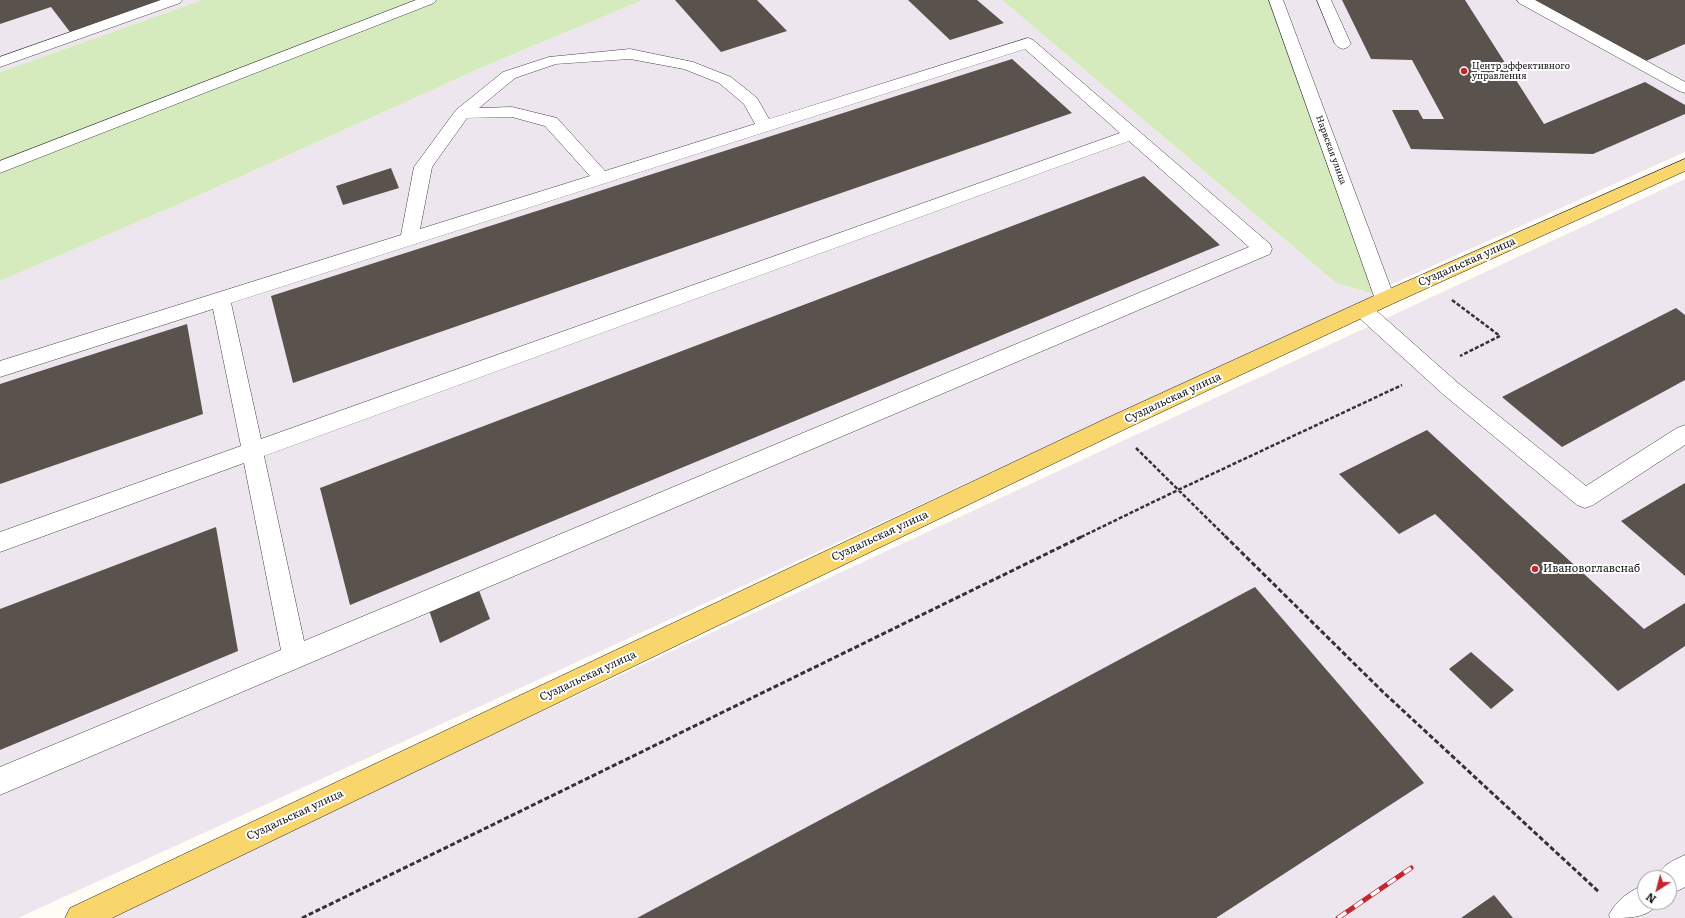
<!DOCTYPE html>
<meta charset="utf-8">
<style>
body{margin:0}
#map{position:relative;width:1685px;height:918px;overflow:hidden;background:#fffdf5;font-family:Literata,serif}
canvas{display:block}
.north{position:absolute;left:1637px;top:870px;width:40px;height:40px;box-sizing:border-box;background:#fff;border:1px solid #a0a0a0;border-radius:50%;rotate:216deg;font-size:11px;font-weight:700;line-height:16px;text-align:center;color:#111}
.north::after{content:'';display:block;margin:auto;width:14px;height:18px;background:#c4262e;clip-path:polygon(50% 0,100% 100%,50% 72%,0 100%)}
</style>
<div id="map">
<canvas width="1685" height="918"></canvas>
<div class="north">N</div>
</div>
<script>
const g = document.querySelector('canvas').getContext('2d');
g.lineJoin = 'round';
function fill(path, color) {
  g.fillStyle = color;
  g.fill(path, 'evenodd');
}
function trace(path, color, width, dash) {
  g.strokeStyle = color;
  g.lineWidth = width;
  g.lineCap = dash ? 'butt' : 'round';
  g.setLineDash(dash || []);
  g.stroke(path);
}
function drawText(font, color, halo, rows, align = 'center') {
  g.font = font + ' Literata,serif';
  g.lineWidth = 4;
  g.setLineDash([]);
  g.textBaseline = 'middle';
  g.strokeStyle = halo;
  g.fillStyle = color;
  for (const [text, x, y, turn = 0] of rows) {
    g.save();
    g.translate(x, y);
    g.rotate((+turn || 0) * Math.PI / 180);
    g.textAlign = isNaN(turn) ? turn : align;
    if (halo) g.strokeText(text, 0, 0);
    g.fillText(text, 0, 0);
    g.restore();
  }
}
fill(new Path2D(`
 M0,0H202L0,72Z
 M643,0H1002L1336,283L1378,295L18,918H0V281L193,198L490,64Z
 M1281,0H1685V152L1388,286Z
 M1685,179V918H99ZM1645,878H1669V902H1645Z`), '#eee6ef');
fill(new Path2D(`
 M202,0H643L490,64L193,198L0,281V72Z
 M1002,0H1272L1378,295L1336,283Z`), '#d5ebbd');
fill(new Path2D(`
 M0,0H160L70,32L51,7L0,24Z
 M675,0H757L787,31L721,52Z
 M908,0H977L1004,23L950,40Z
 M1342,0H1465L1544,124L1645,82L1685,105V114L1593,154L1411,149L1392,110H1418L1423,119H1444L1412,60L1371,59Z
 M1534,0H1685V44L1646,61Z
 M1012,59L1072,113L293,383L271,296Z
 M391,168L399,188L343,205L336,186Z
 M1144,176L1220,245L350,605L320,488Z
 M1676,308L1685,315V380L1562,447L1502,397Z
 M187,324L203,414L0,484V384Z
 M1427,430L1644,629L1685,603V646L1618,691L1435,514L1399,534L1339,474Z
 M1685,483V576L1621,521Z
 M216,527L238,651L0,750V609Z
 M1255,587L1424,783L1216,918H637Z
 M478,588L490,619L440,643L429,610Z
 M1471,652L1514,690L1491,709L1449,669Z
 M1494,895L1513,918H1461Z`), '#5a524d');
const minor = new Path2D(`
 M161,0H182L180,3L0,67V57Z
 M416,0H436L434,3L0,173V161Z
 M1269,0H1283L1395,299L1392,304L1385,306L1378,304L1375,299Z
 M1317,0H1331L1351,44L1348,47L1343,49L1338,47L1335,44Z
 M1517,0H1535L1685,82V93L1679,91L1519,3Z
 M1028,38L1033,40L1270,244L1272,249L1270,254L0,795V767L281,650L244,463L0,552V532L241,446L213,309L0,377V361L401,235L414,167L456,110L503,72L549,57L630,49L693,62L731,77L757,98L769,119ZM1025,49L1120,133L261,439L231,303ZM630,59L684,69L719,83L744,104L755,124L605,171L557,118L512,107L479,108L515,78L556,64ZM512,117L545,126L590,176L420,229L432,167L467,118ZM1129,141L1249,247L304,641L264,456Z
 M1363,303L1370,305L1458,383L1586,486L1677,428L1685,425V445L1593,505L1585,508L1577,505L1444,395L1356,315L1353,310L1356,305Z
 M1685,855V887L1669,895V878H1656C1661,866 1673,860 1685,855Z
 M1645,884V902H1658C1650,918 1630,918 1610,918L1609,915C1616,900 1630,891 1645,884Z`);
const major = new Path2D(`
 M1685,159V171L1392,304L1121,431L112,918H65L70,908L1105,419L1378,294Z`);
trace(minor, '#444', 1);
trace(major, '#222', 1);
trace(new Path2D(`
 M1452,300L1500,336L1460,356
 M1136,448L1226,537
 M1081,537L1178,490L1402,385`), '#333', 2.5, [4, 2]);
trace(new Path2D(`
 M1225,536L1383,692L1599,892
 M302,918L1083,536`), '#333', 3, [5, 2.5]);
fill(minor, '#fff');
fill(major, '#f9d66b');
const rail = new Path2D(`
 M1338,918L1411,868`);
trace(rail, '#c4262e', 5);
trace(rail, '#fff', 3.5, [10]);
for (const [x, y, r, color] of [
 [1464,71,4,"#c4262e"],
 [1535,569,4,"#c4262e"]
]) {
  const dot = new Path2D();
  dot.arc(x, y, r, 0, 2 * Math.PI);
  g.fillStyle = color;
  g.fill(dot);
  trace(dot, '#fff', 1.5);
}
drawText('9px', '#111', '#fff', [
 ["Центр эффективного",1472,66],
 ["управления",1472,76]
], 'left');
drawText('9px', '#111', '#fff', [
 ["Нарвская улица",1331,150,70]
]);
drawText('11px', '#111', '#fff', [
 ["Суздальская улица",1467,262,-24],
 ["Суздальская улица",1173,398,-25],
 ["Суздальская улица",880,536,-25],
 ["Суздальская улица",588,676,-25],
 ["Суздальская улица",295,815,-25]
]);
drawText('11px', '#111', '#fff', [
 ["Ивановоглавснаб",1543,569]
], 'left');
</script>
